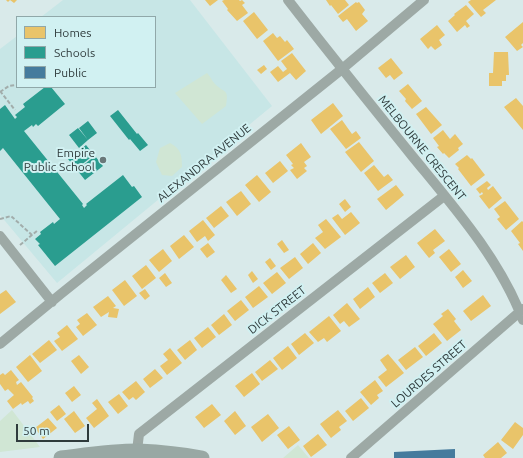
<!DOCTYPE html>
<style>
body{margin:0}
#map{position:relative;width:523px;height:458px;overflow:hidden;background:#d9eaea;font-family:Ubuntu,sans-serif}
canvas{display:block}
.legend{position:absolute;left:16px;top:16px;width:140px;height:72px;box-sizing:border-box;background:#d1f1f2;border:1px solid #90a8a9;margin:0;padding:5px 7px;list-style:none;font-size:12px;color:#2f3b3c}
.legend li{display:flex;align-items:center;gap:8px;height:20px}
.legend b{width:20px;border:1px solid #90a8a9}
.scale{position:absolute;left:16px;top:424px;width:73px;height:18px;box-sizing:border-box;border:2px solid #2f3b3c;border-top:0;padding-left:5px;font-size:12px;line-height:14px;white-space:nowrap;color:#2f3b3c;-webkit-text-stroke:3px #d1f1f2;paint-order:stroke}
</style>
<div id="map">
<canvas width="523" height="458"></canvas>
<ul class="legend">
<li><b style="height:11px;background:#e9c46a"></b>Homes</li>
<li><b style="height:11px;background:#2a9d8f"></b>Schools</li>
<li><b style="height:11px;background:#457b9d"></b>Public</li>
</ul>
<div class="scale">50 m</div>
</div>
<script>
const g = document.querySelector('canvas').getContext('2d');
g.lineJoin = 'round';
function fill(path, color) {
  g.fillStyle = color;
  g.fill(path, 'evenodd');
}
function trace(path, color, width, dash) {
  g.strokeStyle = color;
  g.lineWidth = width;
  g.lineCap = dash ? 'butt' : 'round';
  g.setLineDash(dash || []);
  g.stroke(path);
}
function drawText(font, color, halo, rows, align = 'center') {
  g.font = font + ' Ubuntu,sans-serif';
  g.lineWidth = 4;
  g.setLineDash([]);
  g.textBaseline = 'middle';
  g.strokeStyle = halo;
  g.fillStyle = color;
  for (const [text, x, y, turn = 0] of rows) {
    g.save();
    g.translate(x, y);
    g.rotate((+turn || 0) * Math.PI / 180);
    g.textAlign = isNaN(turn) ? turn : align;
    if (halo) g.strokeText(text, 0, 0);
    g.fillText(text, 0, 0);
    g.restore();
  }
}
fill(new Path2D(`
 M63,0H190L272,106L57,283L0,215V49L17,36V87H155V17H41Z`), '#c7e6e6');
fill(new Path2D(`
 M207,73C210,76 212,81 215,84C225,94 229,88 226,106L202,124L175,93Z
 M170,143C181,149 182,155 182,167L172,176L162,175L156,162L160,148Z
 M12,410L40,447L0,452V421Z
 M298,445L309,458H283Z`), '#d0e6d4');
fill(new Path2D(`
 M6,0H17L14,3L10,0L8,2Z
 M205,0H218L210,6Z
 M224,0H239L240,1L242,0L245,3L242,5L248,13L237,21L227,10L228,9L222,1Z
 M326,0H345L349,5L338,14L331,5L330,6Z
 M471,0H496L483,10L486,13L481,17L468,2Z
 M356,2L357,3L359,2L365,10L362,14L368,21L356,31L347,19L343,22L338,16Z
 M466,5L474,14L466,21L470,26L467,28L465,25L457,32L448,21L455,15L454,14Z
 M254,12L268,30L257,39L243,21Z
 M523,22V43L521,45L523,47L517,51L505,37Z
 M437,25L445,35L439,40L442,45L435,50L431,46L428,49L420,39Z
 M273,33L277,38L280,36L285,42L287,40L294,49L278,61L263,41Z
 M494,52H508L509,75H506V81H502V86H489V73H493Z
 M292,53L306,71L296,80L290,73L278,82L270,72L278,66L283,72L287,69L281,61Z
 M391,58L403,73L394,80L390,75L386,78L378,68Z
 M264,65L267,69L261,74L257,70Z
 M408,84L422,101L412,109L405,101L406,99L399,91Z
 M516,98L523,106V130L504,107Z
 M333,103L343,116L321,134L311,120Z
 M426,107L442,125L431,134L416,114Z
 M342,120L352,134L356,131L361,138L346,149L330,129Z
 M443,130L450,139L455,134L463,144L458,148L459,150L449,158L444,153L443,154L437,147L439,146L433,138Z
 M359,142L374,161L361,172L345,152Z
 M301,143L311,157L304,162L307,166L304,168L307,171L297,179L290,170L294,168L291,165L293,164L286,155Z
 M467,155L471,159L472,158L485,175L471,186L458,169L459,168L455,164Z
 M280,161L288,171L273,183L265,173Z
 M374,165L384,177L388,174L393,180L378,191L364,173Z
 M257,175L271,192L259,202L245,185Z
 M487,181L491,185L487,188L488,190L493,186L502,198L489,209L479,196L483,194L482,192L480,194L476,189Z
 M396,185L404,195L386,210L377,199Z
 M241,191L251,204L237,216L226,202Z
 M345,199L351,207L345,212L339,204Z
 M505,201L519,219L506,230L497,219L500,217L494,209Z
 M221,206L229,216L214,228L206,218Z
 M351,212L360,223L345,235L332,218L338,214L342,219Z
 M326,219L341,237L325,249L315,238L323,232L318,225Z
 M203,220L215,235L208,241L205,236L197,242L189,231Z
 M522,221L523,222V251L518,244L520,243L511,231Z
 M435,229L445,241L433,250L435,253L429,258L417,243Z
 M184,235L194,247L179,259L170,246Z
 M282,240L289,250L284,253L277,244Z
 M208,243L215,252L207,258L200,249Z
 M313,243L321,253L308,264L300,254Z
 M163,249L172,261L159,272L149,260Z
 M449,249L461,264L451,272L439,257Z
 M406,255L415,267L400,279L390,267Z
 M295,257L303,268L289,279L280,268Z
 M270,258L276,266L271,270L265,262Z
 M146,265L156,278L142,289L132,276Z
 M463,270L472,281L463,288L455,277Z
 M252,271L258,279L253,283L248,275Z
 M277,272L286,283L272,294L263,283Z
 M165,273L172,283L166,287L159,278Z
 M385,273L393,283L380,293L372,283Z
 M226,275L237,289L231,293L221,280Z
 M125,280L137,296L124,306L112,290Z
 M259,286L268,297L253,308L245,297Z
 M368,287L375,297L360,309L353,299Z
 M145,289L150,296L145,300L139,293Z
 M6,290L16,302L0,314V294Z
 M483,295L491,306L471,321L463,311Z
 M108,296L116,306L113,308L119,309L117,318L108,317L109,312L101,317L93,307Z
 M241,300L249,310L235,321L227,311Z
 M347,303L360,319L349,327L344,321L340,324L333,315Z
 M448,309L456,319L454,321L461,330L447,341L433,324L443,316L441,314Z
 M87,313L97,325L83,336L76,327L80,324L77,320Z
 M224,314L232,325L219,335L211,325Z
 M329,316L341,331L327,342L324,338L318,342L309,332Z
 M67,325L78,339L62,351L54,341L60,337L57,333Z
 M208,327L216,337L202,348L194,338Z
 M305,333L314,343L299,355L291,344Z
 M434,333L442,343L426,356L418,346Z
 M49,340L57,350L40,363L32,354Z
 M190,340L197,350L185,360L177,350Z
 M288,346L297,358L282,370L273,358Z
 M415,347L423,357L406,370L398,360Z
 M170,348L182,363L167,375L160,366L168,360L163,354Z
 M388,354L404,373L386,387L378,377L387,370L380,360Z
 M30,355L42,371L28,382L16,367Z
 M79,355L89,367L81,374L71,361Z
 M270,360L278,369L262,381L255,372Z
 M155,369L163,378L150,388L143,379Z
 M11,370L19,380L16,382L17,385L21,382L33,397L32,398L34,401L30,404L28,401L22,405L21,403L13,409L7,401L14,395L8,389L5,391L0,384V375L3,373L5,375Z
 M252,373L260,384L244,397L235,386Z
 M375,380L383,391L377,395L379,398L371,405L360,392Z
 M136,381L145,392L136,400L133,397L129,400L122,392Z
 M74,386L81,395L72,402L65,393Z
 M119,394L128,406L118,414L108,402Z
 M361,398L369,408L353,421L345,411Z
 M97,399L109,416L94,428L86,418L97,409L92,403Z
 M212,404L221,415L204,428L195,417Z
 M59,405L66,414L57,421L50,412Z
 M338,410L347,421L339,427L341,430L331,438L320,424Z
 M74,411L85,426L75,433L64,419Z
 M235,411L246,426L235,435L224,421Z
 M268,414L279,428L262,442L251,427Z
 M48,418L57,428L43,439L35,428Z
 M515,422L523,428V435L513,449L501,440Z
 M289,426L300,440L288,449L277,435Z
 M318,434L327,445L311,457L303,446Z
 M498,442L507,453L501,458H485L483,455Z`), '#e9c46a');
fill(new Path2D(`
 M45,87H51L65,104L38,126L36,124L33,127L32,125L24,131L83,204L82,205L84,208L87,205L86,204L123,175L132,187L134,186L142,197L55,266L38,245L40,244L35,239L41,234L40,232L53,222L54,224L60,219L3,148L0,151V109L5,105L15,119L17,117L15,115L25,107L23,104Z
 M118,110L137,134L138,133L148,145L140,151L130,139L129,140L110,116Z
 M88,121L97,133L88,140L79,128Z
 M78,128L88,140L79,148L69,135Z
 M86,145L94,155L76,169L68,159Z
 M95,156L103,166L85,180L77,170Z`), '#2a9d8f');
fill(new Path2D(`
 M455,449V458H394V452Z`), '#457b9d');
trace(new Path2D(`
 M0,91L15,110
 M0,92L9,86L17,85
 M0,219L11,216L32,235
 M20,245L38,230`), '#a2adab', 2, [4, 2]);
trace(new Path2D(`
 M288,0C329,53 371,105 413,157C454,207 499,258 523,320
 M0,236L52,302
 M0,344L62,293L342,69L424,0
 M137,451L139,434L444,196
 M351,458L523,309`), '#9da9a5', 10);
trace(new Path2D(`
 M61,458C86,455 112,451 138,451C159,452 181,454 202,458`), '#99a8a4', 15);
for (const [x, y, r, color] of [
 [103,160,4,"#6a7879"]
]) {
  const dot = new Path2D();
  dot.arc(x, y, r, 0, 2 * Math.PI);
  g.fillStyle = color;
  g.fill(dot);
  trace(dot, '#d1f1f2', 1.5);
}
drawText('12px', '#2f3b3c', '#d1f1f2', [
 ["MELBOURNE CRESCENT",422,148,51],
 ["ALEXANDRA AVENUE",204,163,-39],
 ["DICK STREET",277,310,-38],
 ["LOURDES STREET",429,374,-41]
]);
drawText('12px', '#2f3b3c', '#d1f1f2', [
 ["Empire",95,153],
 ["Public School",95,167]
], 'right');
</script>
